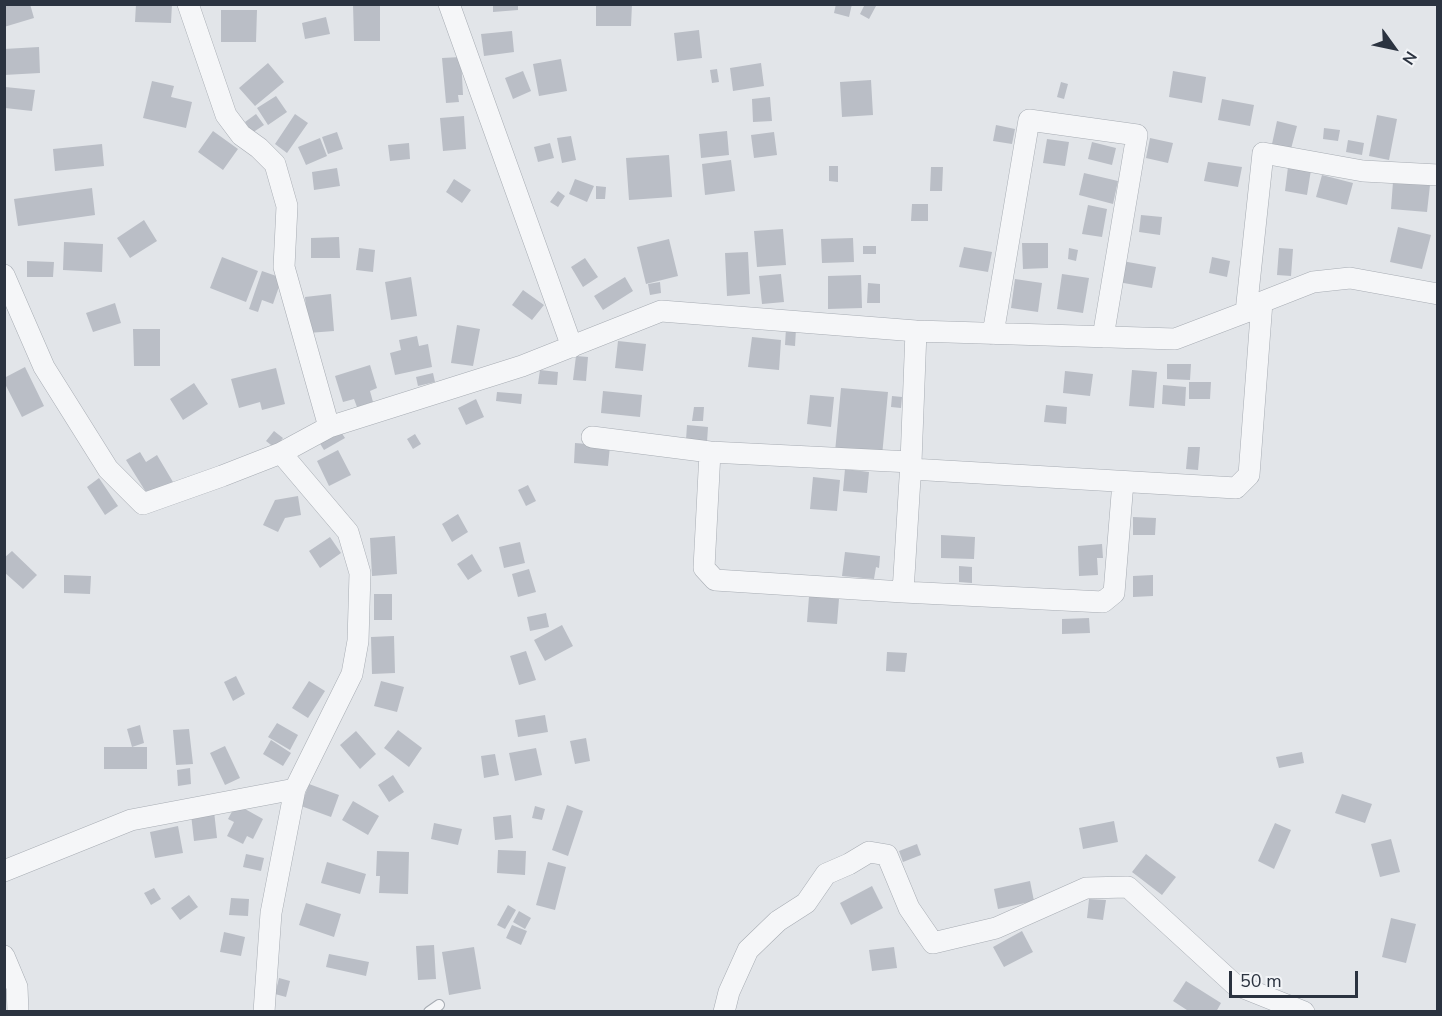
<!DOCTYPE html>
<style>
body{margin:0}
#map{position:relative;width:1442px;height:1016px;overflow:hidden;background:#e2e5e9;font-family:"Nunito Sans",sans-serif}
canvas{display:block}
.frame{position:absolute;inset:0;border:6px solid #2b3340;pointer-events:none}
.north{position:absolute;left:1364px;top:18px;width:60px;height:60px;-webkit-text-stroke:4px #f2f4f7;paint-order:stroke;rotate:123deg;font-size:16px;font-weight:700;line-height:24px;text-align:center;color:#2b3340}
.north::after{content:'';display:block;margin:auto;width:21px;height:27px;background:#2b3340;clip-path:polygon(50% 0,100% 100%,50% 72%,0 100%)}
.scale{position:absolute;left:1229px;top:971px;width:129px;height:27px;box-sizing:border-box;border:3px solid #2b3340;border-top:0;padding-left:8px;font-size:18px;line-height:21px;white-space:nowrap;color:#2b3340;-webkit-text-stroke:4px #f2f4f7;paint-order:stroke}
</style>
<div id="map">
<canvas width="1442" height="1016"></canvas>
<div class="frame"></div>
<div class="north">N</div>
<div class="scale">50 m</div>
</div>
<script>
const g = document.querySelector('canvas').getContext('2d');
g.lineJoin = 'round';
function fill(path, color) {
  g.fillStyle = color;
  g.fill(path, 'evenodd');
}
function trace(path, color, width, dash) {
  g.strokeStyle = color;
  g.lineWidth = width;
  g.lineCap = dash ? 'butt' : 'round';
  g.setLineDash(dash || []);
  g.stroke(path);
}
fill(new Path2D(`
 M4,4H30L34,18L4,27Z
 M136,4H172L171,23L135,22Z
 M353,4H380V41H354Z
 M493,4H518V10L493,12Z
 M596,4H632L631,26H596Z
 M836,4H852L849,17L834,13Z
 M865,4L876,6L869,19L860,14Z
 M221,10H257L256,42H221Z
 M326,17L330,34L305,39L302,23Z
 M699,30L702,58L677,61L674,33Z
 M512,31L514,52L484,56L481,34Z
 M39,47L40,73L4,75V49Z
 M461,57L463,95H458L459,102L446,103L442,58Z
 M561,59L567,91L539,96L533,64Z
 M268,63L284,82L255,106L239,88Z
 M761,63L764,86L733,91L730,68Z
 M717,69L719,82L712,83L710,70Z
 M523,71L531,91L513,99L505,78Z
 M1173,71L1206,77L1202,103L1169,97Z
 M871,80L873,115L842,117L840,82Z
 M152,81L174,86L171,97L192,102L186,128L143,118Z
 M1061,82L1068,84L1064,99L1057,97Z
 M5,87L35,90L32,111L5,108Z
 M276,96L287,112L268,125L257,108Z
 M770,97L772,121L753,122L752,99Z
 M1222,99L1254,105L1250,126L1218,120Z
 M256,114L264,125L252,133L245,122Z
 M295,114L308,123L287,153L275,144Z
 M1377,115L1397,119L1389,160L1369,156Z
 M464,116L466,149L443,151L440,118Z
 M1277,121L1297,126L1291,149L1272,144Z
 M996,125L1015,129L1012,144L993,141Z
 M1324,128L1340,130L1338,141L1323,139Z
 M213,131L238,149L223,170L198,152Z
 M727,131L729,155L701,158L699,134Z
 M337,132L343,149L328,154L322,137Z
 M774,132L777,155L754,158L751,135Z
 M571,136L576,160L562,163L557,138Z
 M320,138L327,156L306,165L298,147Z
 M1150,138L1173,143L1168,163L1146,158Z
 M1047,139L1069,142L1065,166L1043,163Z
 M1348,140L1364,143L1362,155L1346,152Z
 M1092,142L1116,148L1112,165L1088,159Z
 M409,143L410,159L390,161L388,145Z
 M550,143L554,158L538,162L534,147Z
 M102,144L104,166L55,171L53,149Z
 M669,155L672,197L629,200L626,158Z
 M731,160L735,191L705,195L702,164Z
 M1208,162L1242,167L1238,187L1204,181Z
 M829,166H838V182L829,181Z
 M931,167H943L942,191H930Z
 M1288,167L1311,170L1307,195L1285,191Z
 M337,168L340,186L314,190L312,172Z
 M1084,173L1118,181L1113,204L1079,195Z
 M1322,175L1353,183L1347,205L1316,197Z
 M454,179L471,190L462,203L446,192Z
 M575,179L594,186L587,202L569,194Z
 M1393,182L1430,185L1427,212L1391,209Z
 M596,186L606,187L605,199H596Z
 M92,188L95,215L18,226L14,199Z
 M558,191L565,196L558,207L550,202Z
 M912,204H928V221H911Z
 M1088,205L1107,209L1102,237L1082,234Z
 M1141,215L1162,217L1160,235L1139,232Z
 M144,220L157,241L130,258L117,238Z
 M1398,227L1431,235L1422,269L1390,262Z
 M783,229L786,265L757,267L754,231Z
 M339,237L340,258H311V238Z
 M853,238L854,262L822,263L821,239Z
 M669,239L678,276L646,284L637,247Z
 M64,242L103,244L102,272L63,270Z
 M1022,243H1048V268L1023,269Z
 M863,246H876V254H863Z
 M964,247L992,252L988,272L959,267Z
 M359,248L375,250L373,272L356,270Z
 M1069,248L1078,250L1076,261L1068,259Z
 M1279,248L1293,249L1291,276L1277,275Z
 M748,252L750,294L727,296L725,253Z
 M222,257L258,271L246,302L210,288Z
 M1212,257L1230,261L1227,277L1209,273Z
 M585,258L598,277L583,287L571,267Z
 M27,261L54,262L53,277H27Z
 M1122,261L1156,267L1152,288L1118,282Z
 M262,271L282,278L273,304L262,300L258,312L249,309Z
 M781,274L784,302L762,304L759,276Z
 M1062,274L1089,278L1083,313L1057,309Z
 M861,275L862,308L828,309V276Z
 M411,277L417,316L391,320L385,282Z
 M625,277L633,291L603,310L594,296Z
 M1015,279L1042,283L1038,312L1011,308Z
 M660,282L661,293L650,295L648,284Z
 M868,283L880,284V303H867Z
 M523,290L544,305L532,320L512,305Z
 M331,294L334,331L308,333L305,297Z
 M115,303L121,323L93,332L86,313Z
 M457,325L480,329L473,366L451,363Z
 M786,328L796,329L795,346L785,345Z
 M133,329H160V366H134Z
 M417,336L419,346L428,344L432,367L395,375L390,353L401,350L399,340Z
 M752,337L781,340L779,370L748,367Z
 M618,341L646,344L643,371L615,368Z
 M576,356L588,357L586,381L573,380Z
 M1167,364H1191L1190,380L1167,379Z
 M370,365L377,388L370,391L373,402L357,407L354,399L343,402L335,376Z
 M25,367L44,406L22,417L4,382V378Z
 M276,368L285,404L262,410L260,402L239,408L231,379Z
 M540,370L558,372L557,385L538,384Z
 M1132,370L1157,372L1154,408L1129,406Z
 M1065,371L1093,374L1090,396L1063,393Z
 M433,373L435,382L418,386L416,377Z
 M1189,382H1211L1210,399H1189Z
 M194,383L208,404L183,420L170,399Z
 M1163,385L1186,387L1185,406L1162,404Z
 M841,388L888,392L882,456L877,451L843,448L842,452H835Z
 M603,391L642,395L640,417L601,413Z
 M497,392L522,394L521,404L496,401Z
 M810,395L834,397L831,427L807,424Z
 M892,396L902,397L901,408L891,407Z
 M476,399L484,417L466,425L458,408Z
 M1046,405L1067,407L1066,424L1044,422Z
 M694,407H704L703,421H692Z
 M687,425L708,427L707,442L686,440Z
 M339,429L345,438L324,450L319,442Z
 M274,431L283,438L275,448L266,441Z
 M415,434L421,444L413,449L407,439Z
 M575,443L610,446L608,466L574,463Z
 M1188,447H1200L1198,470L1186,469Z
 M338,450L351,475L329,486L317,461Z
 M140,452L146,462L157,455L173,482L149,497L126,460Z
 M845,469L869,472L867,493L843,491Z
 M813,477L840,480L837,511L810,509Z
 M99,478L118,506L105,515L87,487Z
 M528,485L536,501L526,506L518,490Z
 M298,496L301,515L285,518L278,532L263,525L275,500Z
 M458,514L468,532L452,542L442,524Z
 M1133,517L1156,518L1155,535H1133Z
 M941,535L975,537L974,559L941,558Z
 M395,536L397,574L372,576L370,538Z
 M330,537L341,553L320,568L309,551Z
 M520,542L525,563L504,568L499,547Z
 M1102,544L1103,558H1097L1098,575L1079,576L1078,546Z
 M12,551L37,575L23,589L4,572V558Z
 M845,552L880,556L879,568L876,567L874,579L842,576Z
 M472,554L482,571L468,580L457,564Z
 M959,566L972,567V583L959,582Z
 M529,569L536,592L518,597L512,574Z
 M64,575L91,576L90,594L64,593Z
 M1153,575V596L1133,597V576Z
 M374,594H392V620H374Z
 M809,596L839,599L837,624L807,622Z
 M546,613L549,627L530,631L527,617Z
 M1089,618L1090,633L1062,634V619Z
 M562,625L573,646L545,661L534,640Z
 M394,636L395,673L372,674L371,637Z
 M526,651L536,680L519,685L510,656Z
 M887,652L907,653L905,672L886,671Z
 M236,676L245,694L233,701L224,682Z
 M309,681L325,691L308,718L292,708Z
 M381,681L404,687L397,712L374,706Z
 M545,715L548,732L518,737L515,720Z
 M277,723L298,735L290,750L268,737Z
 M140,725L144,743L132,747L127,729Z
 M189,729L193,764L176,765L173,730Z
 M398,730L422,748L409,767L384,748Z
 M356,731L376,754L360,769L340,745Z
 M586,738L590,761L575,764L570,741Z
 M271,740L291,753L283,766L263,754Z
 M225,746L240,778L225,785L210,753Z
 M104,747H147V769H104Z
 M536,748L542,775L515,781L509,753Z
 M1302,752L1304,763L1279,768L1276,757Z
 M495,754L499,775L484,778L481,756Z
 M190,768L191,784L178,786L177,770Z
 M393,775L404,792L389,802L378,785Z
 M309,784L339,795L331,817L301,806Z
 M1342,794L1372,804L1365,823L1335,813Z
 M353,801L379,816L368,835L342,820Z
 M236,804L263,819L253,839L247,836L243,844L227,836L234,822L228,819Z
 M567,805L583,811L568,856L552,850Z
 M535,806L545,809L542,820L532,818Z
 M214,811L217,838L194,841L191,814Z
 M511,815L513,838L495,840L493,817Z
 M1114,821L1118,842L1083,849L1079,828Z
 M434,823L462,829L458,845L431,839Z
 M1275,823L1291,830L1274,869L1258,861Z
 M178,826L183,853L155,858L150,832Z
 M1391,839L1400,872L1380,877L1371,844Z
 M917,844L921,855L903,862L899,851Z
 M498,850L526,851L525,875L497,873Z
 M377,851L409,852L408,894L379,893L380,876H376Z
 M246,854L264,858L261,871L243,867Z
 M1146,854L1176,877L1162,895L1132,872Z
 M327,862L366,874L360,894L321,883Z
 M548,862L566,867L555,910L536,905Z
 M1030,881L1034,901L998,909L994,889Z
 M872,886L883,908L851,925L840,903Z
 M154,888L161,899L151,905L144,893Z
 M189,895L198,907L180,920L171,908Z
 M231,898L249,899L248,916L229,915Z
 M1089,899L1106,900L1103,920L1087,918Z
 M306,903L341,914L334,937L299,925Z
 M508,905L516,910L505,929L497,925Z
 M519,911L531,918L525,929L513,922Z
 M1391,918L1416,924L1406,963L1382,957Z
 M512,925L527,931L521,945L506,938Z
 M1022,931L1033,952L1004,967L993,947Z
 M224,932L245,937L241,956L220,952Z
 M434,945L436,979L418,980L416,946Z
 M474,947L481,989L449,995L442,952Z
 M894,947L897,968L872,971L869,950Z
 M329,954L369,962L366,976L326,967Z
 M279,978L290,981L286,997L275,994Z
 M1186,981L1221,1003L1216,1012H1190L1173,1001Z`), '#babec6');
const lane = new Path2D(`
 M429,1012L439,1005`);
const street = new Path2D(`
 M188,4L226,115L241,135L259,148L275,164L287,206L284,267L329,427
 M449,4L572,347
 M4,275L44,367L108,469L143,504L222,476L281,453L329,427L522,366L661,311L916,331L1175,339L1246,312L1262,302L1313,282L1350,278L1438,294
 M1246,312L1263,153L1363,171L1438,175
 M993,334L1029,120L1137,135L1103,337
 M592,437L710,452L911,462
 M710,452L704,568L715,580L903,592L1103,602L1114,593L1123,482
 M911,469L1236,488L1249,475L1262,302
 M903,592L911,462L916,331
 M4,871L131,820L295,789
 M4,956L17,987L18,1012
 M264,1012L271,913L295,789L352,674L358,641L360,573L348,532L281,453
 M724,1012L729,992L748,950L778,921L806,903L826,874L849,864L869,852L887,855L909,908L933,943L996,928L1086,888L1128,887L1234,984L1304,1012`);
trace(lane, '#a7acb3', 12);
trace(street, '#a7acb3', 22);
trace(lane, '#f5f6f8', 10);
trace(street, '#f5f6f8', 21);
</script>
